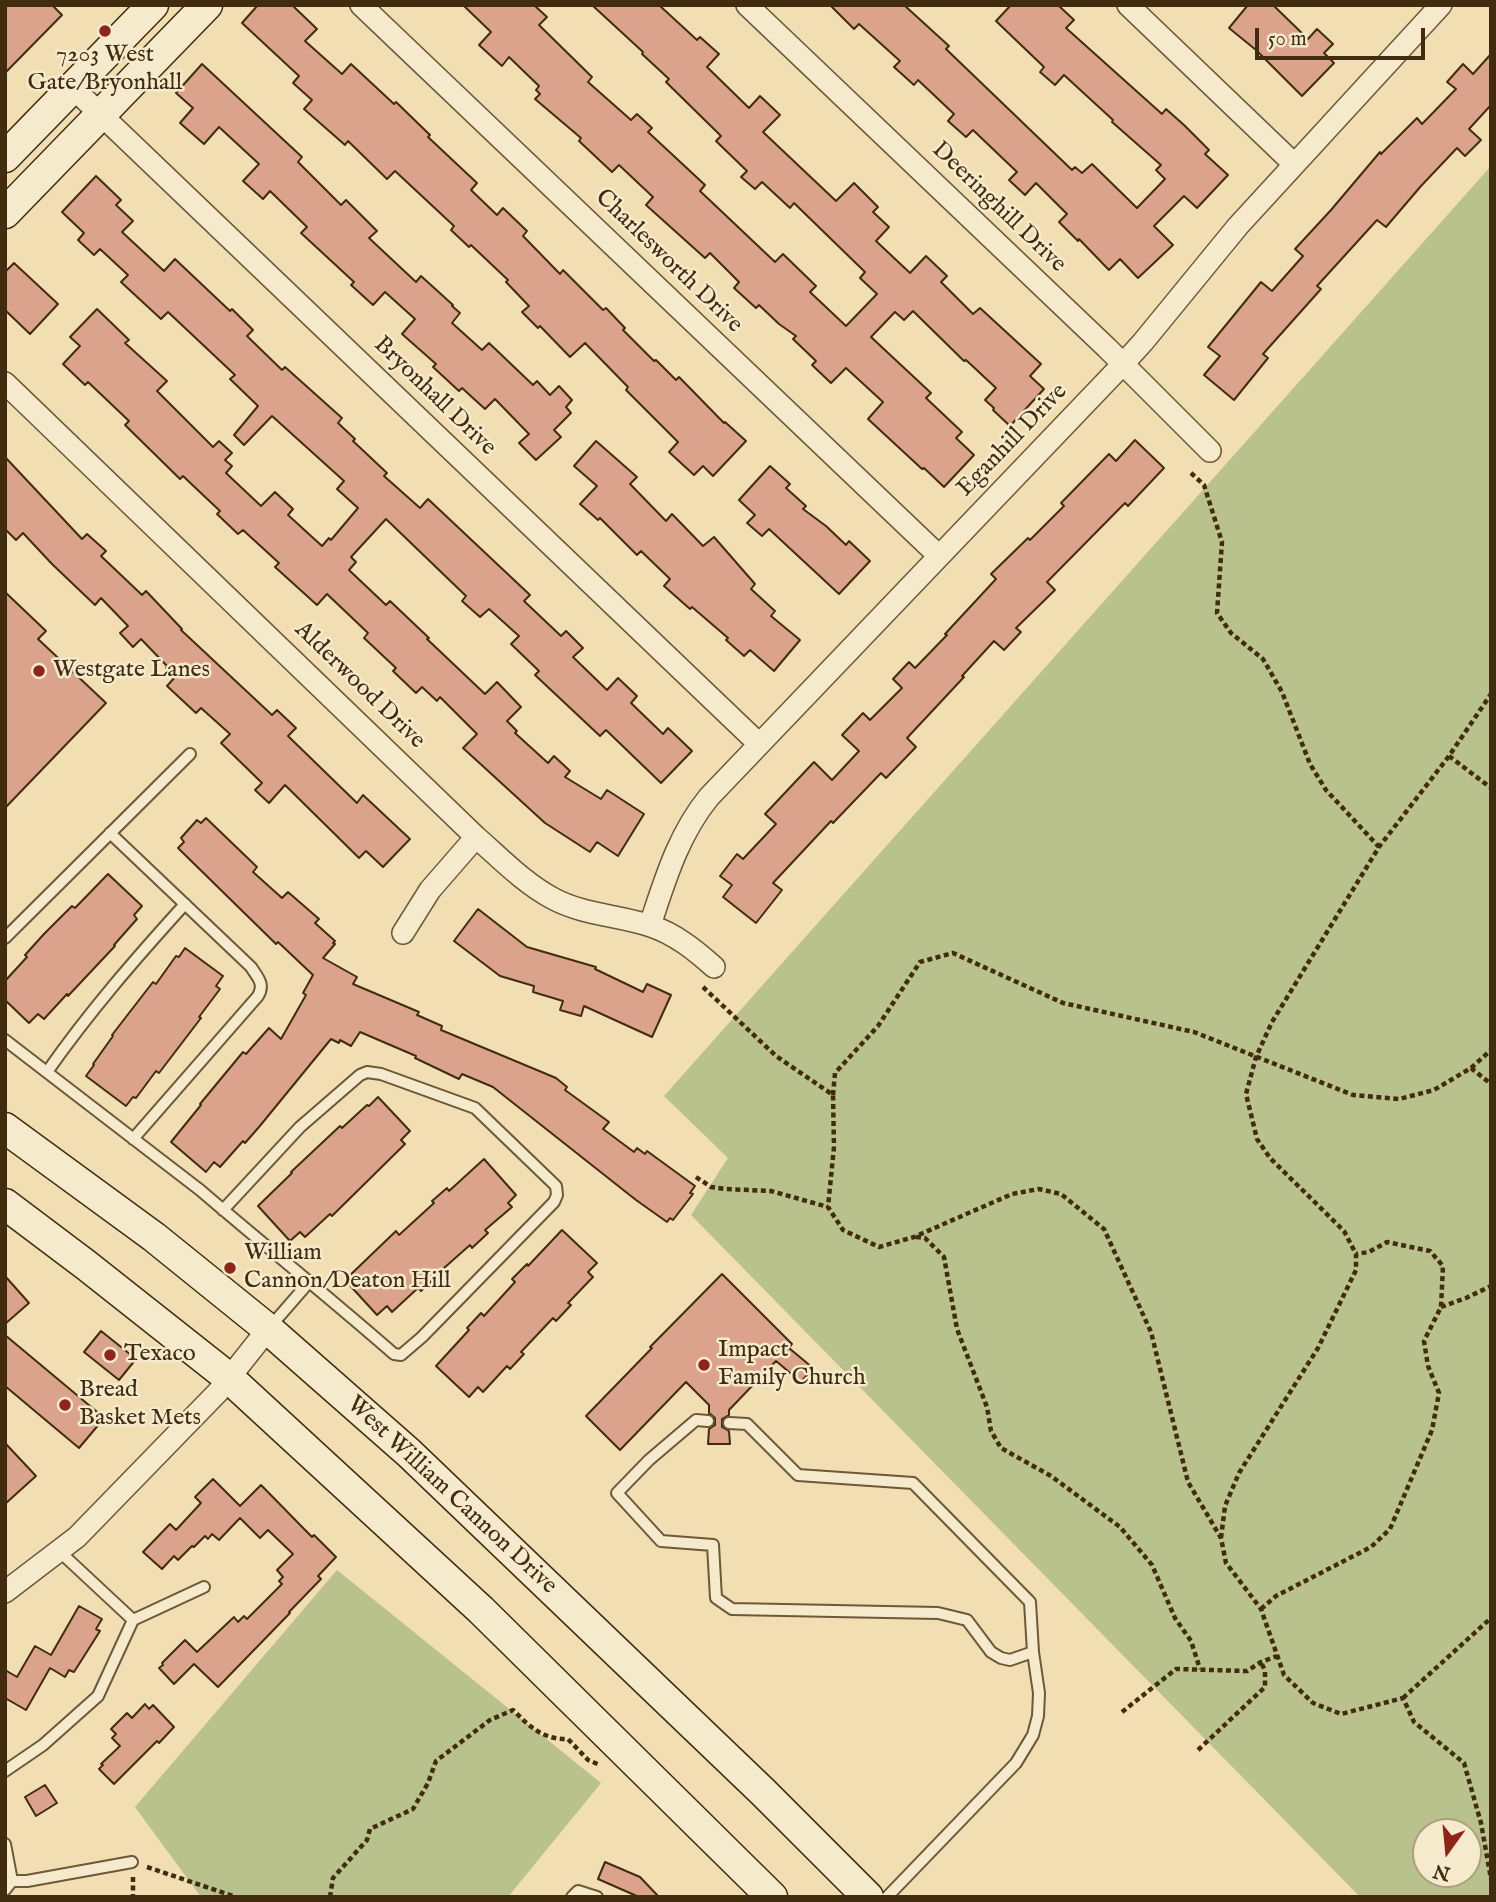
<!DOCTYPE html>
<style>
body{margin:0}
#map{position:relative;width:1496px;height:1902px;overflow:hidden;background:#f1deb2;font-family:"IM FELL English",serif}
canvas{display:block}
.frame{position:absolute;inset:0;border:7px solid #412c0f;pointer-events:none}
.north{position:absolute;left:1412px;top:1818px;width:70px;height:70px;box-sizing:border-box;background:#f6eacd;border:2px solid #ae9e81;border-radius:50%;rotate:195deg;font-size:19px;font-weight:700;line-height:28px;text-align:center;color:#412c0f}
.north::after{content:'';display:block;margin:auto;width:24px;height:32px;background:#8f2418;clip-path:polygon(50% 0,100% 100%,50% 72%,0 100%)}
.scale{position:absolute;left:1255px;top:28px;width:170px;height:32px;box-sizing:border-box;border:4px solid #412c0f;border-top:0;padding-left:9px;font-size:21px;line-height:24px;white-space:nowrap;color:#412c0f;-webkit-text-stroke:5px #f6eacd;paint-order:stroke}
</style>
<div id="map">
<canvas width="1496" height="1902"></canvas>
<div class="frame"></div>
<div class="north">N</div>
<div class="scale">50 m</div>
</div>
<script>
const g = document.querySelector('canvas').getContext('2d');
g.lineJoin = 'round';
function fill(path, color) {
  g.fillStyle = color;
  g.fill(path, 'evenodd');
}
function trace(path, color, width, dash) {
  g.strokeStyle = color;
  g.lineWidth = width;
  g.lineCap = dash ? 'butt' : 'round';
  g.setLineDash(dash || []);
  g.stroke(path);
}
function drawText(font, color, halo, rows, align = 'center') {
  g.font = font + ' "IM FELL English",serif';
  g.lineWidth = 5;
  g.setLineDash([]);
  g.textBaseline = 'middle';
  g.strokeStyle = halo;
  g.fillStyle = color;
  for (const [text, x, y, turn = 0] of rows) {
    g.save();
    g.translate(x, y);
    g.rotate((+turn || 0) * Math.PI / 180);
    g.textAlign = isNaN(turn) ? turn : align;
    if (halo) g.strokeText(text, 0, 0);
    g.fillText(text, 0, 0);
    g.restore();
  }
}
fill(new Path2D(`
 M1491,166V1897H1360L691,1215L728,1158L664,1096ZM1426,1832H1468V1874H1426Z
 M337,1570L601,1783L508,1897H201L135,1807Z`), '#b9c18d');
const building = new Path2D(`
 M5,5H52L62,15L5,73Z
 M258,5H292L317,29L305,41L342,74L351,64L394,104L396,102L430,135L428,137L477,183L471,190L497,215L503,208L527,231L523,236L560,274L563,270L603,310L606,308L625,328L623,330L654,361L656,360L676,380L679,377L724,423L725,422L746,441L713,476L703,466L694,475L669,452L678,442L626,390L628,387L585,343L570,357L540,326L538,328L522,312L529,306L506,282L508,280L471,245L469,247L451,230L454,226L395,171L387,179L348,141L345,145L304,109L312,100L293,83L299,76L242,23Z
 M463,5H534L547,17L539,25L592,77L588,82L631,120L637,114L652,128L648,132L705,185L700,191L775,262L783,254L816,286L810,292L846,326L877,294L860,278L865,272L794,203L790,208L762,182L755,189L741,177L747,171L716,141L721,136L666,82L669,79L642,54L643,52L592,5H659L697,40L700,37L719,54L707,67L749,108L760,96L780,115L763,132L836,201L854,183L878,207L873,212L889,227L876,241L910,273L926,256L947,276L941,282L973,314L980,308L1041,364L1030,376L1044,389L1010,426L993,410L994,408L985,400L996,388L966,360L964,361L913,311L904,320L895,312L871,337L931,393L926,398L962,432L956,438L974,455L944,487L924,468L922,469L868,419L883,402L846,368L831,383L812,365L816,361L793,339L796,336L779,324L759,305L756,308L734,288L739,282L710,253L705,258L646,205L653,197L619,165L612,172L579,141L581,138L535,99L540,94L536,90L539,86L509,57L502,66L479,45L491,32Z
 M830,5H904L949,46L946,49L1072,170L1075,167L1082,173L1092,164L1137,208L1165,179L1156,170L1161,165L1112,122L1113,120L1064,75L1055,85L1040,72L1044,67L996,21L1011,5H1058L1074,20L1066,28L1162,114L1166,109L1184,125L1209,150L1205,154L1228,175L1197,208L1184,196L1154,226L1173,245L1138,278L1120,259L1109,270L1079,239L1078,241L1059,222L1067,214L1036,183L1025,195L1009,180L1017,172L973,130L966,137L948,121L954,114L918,80L914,85L894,67L900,61L859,24L854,29Z
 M1248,5H1273L1308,39L1317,29L1333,44L1324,53L1334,63L1302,96L1256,50L1229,28Z
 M1491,54V105L1469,129L1481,140L1465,156L1457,148L1421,186L1386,227L1377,220L1317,286L1321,289L1263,354L1268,358L1234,400L1204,375L1220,356L1208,347L1261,282L1272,291L1303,256L1295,249L1331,210L1380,152L1381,154L1417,118L1422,124L1456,89L1447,82L1463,64L1473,74Z
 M202,64L302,157L298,162L341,205L346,200L377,231L369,238L416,282L421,276L453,305L452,306L460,313L452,323L482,350L489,343L533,385L537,381L550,395L559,386L572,400L566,407L571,413L554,430L561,437L536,460L519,443L529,434L495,399L485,409L462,388L459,391L433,367L436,364L402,334L415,319L385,292L373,305L351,285L354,282L301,233L307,227L270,191L263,199L243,181L259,164L219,127L204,144L180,123L193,108L176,93Z
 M96,176L121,200L116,205L133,221L122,232L164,271L175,259L230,311L232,309L253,330L247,336L282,370L285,367L342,418L338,423L355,439L353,441L387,473L384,476L420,508L428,499L530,595L524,601L561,636L566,631L583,648L573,657L607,690L618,678L637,696L631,703L663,734L668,728L692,751L661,783L606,730L600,736L535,675L539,671L511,644L519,636L489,609L480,617L462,601L466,596L386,519L351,557L356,562L349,570L386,605L390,601L429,638L427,639L485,694L497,682L521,707L507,721L517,731L515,733L548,763L554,756L570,771L565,777L601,799L607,790L644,814L618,856L597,842L590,852L545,823L463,748L477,734L440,697L437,701L422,687L416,693L393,671L396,668L364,638L368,633L327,594L317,605L275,567L279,563L243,530L238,534L217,514L220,511L203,495L183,476L180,479L125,425L129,421L88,382L85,385L63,364L80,346L70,337L97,309L129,340L125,343L167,381L157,391L213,447L219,441L232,453L225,460L232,466L226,473L261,506L275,492L293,509L288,515L322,546L329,538L331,540L358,508L337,489L344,481L272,416L244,445L234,435L258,406L230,379L235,375L168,312L161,319L121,282L128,275L100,249L94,255L78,240L84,233L62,212Z
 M14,263L58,304L30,334L5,310V272Z
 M1135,440L1164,468L1128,506L1125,503L1047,582L1055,590L1016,628L1021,632L1004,650L994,641L962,676L964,677L907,738L916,747L886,778L881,773L833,823L831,821L773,883L782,890L756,923L723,897L732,885L720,876L737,854L743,859L776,824L765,814L814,762L832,780L859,751L842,735L863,713L870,720L902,688L893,679L909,662L915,668L947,635L945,634L996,579L991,574L1028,538L1030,540L1064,506L1061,503L1109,454L1116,461Z
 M596,441L637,477L630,484L666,521L672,514L703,546L714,537L755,584L751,589L775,611L771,616L800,640L774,671L750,650L744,656L726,640L728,638L692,607L690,609L664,586L670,579L641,551L637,555L600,518L598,520L580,504L597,486L574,466Z
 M5,457L82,539L87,534L106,551L101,556L142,595L146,591L182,629L181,630L272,715L277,710L296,728L288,736L357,803L363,795L410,839L383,867L366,851L359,858L285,785L269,803L255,790L262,783L221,743L230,734L201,708L196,713L167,686L175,677L166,668L167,666L141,639L133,647L120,633L128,626L101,598L95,605L52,564L23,533L16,540L5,529Z
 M770,466L790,484L786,488L806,506L803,509L826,526L846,545L849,541L870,561L839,594L769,529L762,536L747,523L755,515L739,500Z
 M5,592L46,631L38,639L106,703L5,808Z
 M206,818L257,867L253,872L282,898L288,892L319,919L315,923L335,941L333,943L335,944L323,958L357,977L353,984L419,1012L417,1015L442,1026L441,1030L556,1078L567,1087L565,1090L609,1122L603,1129L634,1152L637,1148L645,1154L647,1151L695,1186L690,1193L693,1194L673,1220L670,1218L667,1222L636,1200L493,1087L462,1074L459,1079L415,1058L416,1056L360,1032L351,1046L340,1040L339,1043L331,1039L259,1127L245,1143L243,1141L220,1167L214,1162L206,1172L171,1142L201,1105L200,1104L243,1052L246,1054L269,1028L281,1039L306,995L303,993L313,975L278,942L276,944L178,848L184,842L181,838L197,820L201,823Z
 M108,874L142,906L134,915L137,919L114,945L115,946L68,996L67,994L44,1019L38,1014L29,1023L5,1000V981L27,957L25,955L44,934L72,906L75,908Z
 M478,909L527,947L596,967L595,969L643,992L647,984L671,995L652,1037L584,1006L581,1016L560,1010L563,1001L533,992L534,986L500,976L454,941Z
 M185,948L223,976L216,986L220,989L199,1017L201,1018L159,1073L156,1071L136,1098L133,1097L126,1106L86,1076L94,1065L93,1064L113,1036L112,1035L153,982L156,984L176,956L179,957Z
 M378,1097L410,1131L401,1140L405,1144L332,1216L330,1214L305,1237L300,1232L290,1241L258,1206L292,1173L291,1172L340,1126L342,1128L367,1105L369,1106Z
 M484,1159L516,1195L508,1203L512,1207L485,1230L488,1233L472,1248L470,1245L435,1276L436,1277L421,1291L418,1288L392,1312L387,1306L377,1315L345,1280L396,1231L399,1235L434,1203L432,1201L447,1188L449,1191Z
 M562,1230L597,1263L588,1272L593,1277L568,1303L571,1305L556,1321L553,1318L521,1352L524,1354L510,1369L507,1366L483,1392L478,1387L469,1397L436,1366L469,1330L467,1328L481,1313L484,1316L515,1282L512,1279L527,1264L528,1266Z
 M722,1274L792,1344L789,1348L813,1368L801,1382L776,1361L729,1410V1415L722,1419V1427L729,1431L730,1444H708L709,1429L715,1425V1418L709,1413V1405L686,1382L620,1450L586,1416L652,1348L650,1347Z
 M5,1276L29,1303L5,1324Z
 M101,1331L136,1359L119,1380L84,1352Z
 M5,1335L102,1416L97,1421L100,1423L79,1448L5,1386Z
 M5,1443L36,1476L5,1504Z
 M213,1479L240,1506L261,1485L312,1537L314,1535L336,1557L318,1576L321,1579L289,1612L290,1613L218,1687L194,1664L174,1684L159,1668L163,1665L162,1663L185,1640L197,1652L234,1617L238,1622L244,1616L247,1619L282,1584L279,1581L283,1577L277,1570L293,1554L268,1530L260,1538L240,1518L219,1540L212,1534L208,1539L205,1536L194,1547L192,1546L178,1560L174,1556L162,1569L143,1552L170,1524L176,1530L201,1503L195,1497Z
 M79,1606L102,1619L96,1629L100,1631L74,1672L69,1670L65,1677L50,1668L26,1710L5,1698V1670L17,1677L35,1646L51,1655Z
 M145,1704L149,1709L153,1705L174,1727L159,1743L157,1741L114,1784L99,1769L103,1765L101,1764L120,1746L112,1738L116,1734L111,1729L127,1713L132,1718Z
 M45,1785L57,1803L36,1816L25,1797Z
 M605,1862L640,1877L659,1897H639L598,1879Z`);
fill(building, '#dba38c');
trace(building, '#412c0f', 2);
const service = new Path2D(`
 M110,833L251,967C258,978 265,984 258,996L133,1139
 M5,938L190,754
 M5,1040L200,1190C264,1245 330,1298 394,1354L401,1355L422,1337L554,1202L557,1195L556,1186L475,1108L381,1074L367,1072L360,1075L300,1127L223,1210
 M47,1072C89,1012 136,958 185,904
 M270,1327L310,1281
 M708,1421L696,1420L649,1460L617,1493L661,1541L713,1545L716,1598L732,1609L938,1613L967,1620L991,1652L1001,1658L1010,1660L1033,1652
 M729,1423L747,1424L798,1475L913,1483L1030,1602L1033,1652L1039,1693L1038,1716L1033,1735L1016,1763L887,1897
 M59,1551L133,1620L204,1587
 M5,1771L43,1745L98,1696L133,1620
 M5,1844L12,1881L5,1890
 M12,1881H27L132,1862
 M572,1897L578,1891L597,1897`);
const minor = new Path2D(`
 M361,5L939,556
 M747,5L1107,348L1210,451
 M1128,5L1294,164
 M73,88L759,744
 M5,383L476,837C500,858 524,883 552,898C583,915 618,915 651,926C675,934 695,950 714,967
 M650,925C665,880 678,835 709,797L1123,364L1143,342L1238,226L1441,5
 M403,933L430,890L476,837
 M5,1592L77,1537L218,1392L268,1329`);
const secondary = new Path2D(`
 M5,157L153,5
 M5,213L207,5
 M5,1128L154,1237L268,1329L409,1453L763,1792L868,1897
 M5,1204L86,1265L229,1378L481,1610L772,1897`);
trace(service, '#6d5838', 14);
trace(minor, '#6d5838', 24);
trace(secondary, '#412c0f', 33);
trace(new Path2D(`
 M1191,473L1204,485L1222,542L1217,613L1231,633L1263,659L1282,692L1310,764L1326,790L1379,847
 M1449,756L1491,788
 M703,987L776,1056L833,1095L834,1147L828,1207L843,1230L879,1247L914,1237L1012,1194L1039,1189L1061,1194L1104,1229L1151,1332L1188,1482L1221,1538L1226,1563L1261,1609L1284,1675L1313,1703L1341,1714L1403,1698L1414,1722L1464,1763L1481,1823L1491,1879
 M1471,1068L1491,1084
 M833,1095L835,1073L878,1026L920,962L953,953L1063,1003L1194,1032L1353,1095L1399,1099L1434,1090L1471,1068L1491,1050
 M696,1177L711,1187L725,1189L771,1191L828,1207
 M916,1237L925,1238L944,1257L957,1329L987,1407L991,1431L1001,1448L1051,1476L1120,1527L1152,1565L1175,1618L1191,1641L1200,1669
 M1441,1307L1466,1298L1491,1286
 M1221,1538L1225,1506L1239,1473L1318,1348L1356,1270V1254L1344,1231L1270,1158L1257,1139L1246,1094L1256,1057L1272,1022L1379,847L1449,756L1491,694
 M1261,1609L1276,1596L1371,1547L1390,1529L1432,1430L1439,1393L1428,1366L1424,1341L1441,1307L1443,1266L1430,1251L1387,1242L1369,1252L1356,1254
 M1403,1698L1491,1618
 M1122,1712L1176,1669L1247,1671L1261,1662L1277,1656
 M1198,1750L1265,1687V1671L1261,1662
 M147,1867L236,1897
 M133,1877V1897
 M330,1897L333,1878L367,1840L370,1829L413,1809L428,1783L436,1761L490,1720L513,1710C529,1726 543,1740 568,1739L588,1760L600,1765`), '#412c0f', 4.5, [5, 3.5]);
trace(service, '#f6eacd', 10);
trace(minor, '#f6eacd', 21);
trace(secondary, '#f6eacd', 30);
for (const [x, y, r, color] of [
 [105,31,7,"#8f2418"],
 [39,671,7,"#8f2418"],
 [230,1268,7,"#8f2418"],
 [110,1355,7,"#8f2418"],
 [704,1365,7,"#8f2418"],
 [65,1405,7,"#8f2418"]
]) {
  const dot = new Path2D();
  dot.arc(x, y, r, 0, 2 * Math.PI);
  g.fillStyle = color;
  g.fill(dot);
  trace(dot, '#f6eacd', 2.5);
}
drawText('24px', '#412c0f', '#f6eacd', [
 ["7203 West",105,56,"center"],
 ["Gate/Bryonhall",105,84,"center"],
 ["Westgate Lanes",53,671],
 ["William",244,1254],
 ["Cannon/Deaton Hill",244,1282],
 ["Impact",718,1351],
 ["Family Church",718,1379],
 ["Texaco",124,1355],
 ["Bread",79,1391],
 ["Basket Mets",79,1419]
], 'left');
drawText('24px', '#412c0f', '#f6eacd', [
 ["Deeringhill Drive",998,208,44],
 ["Charlesworth Drive",668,262,44],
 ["Bryonhall Drive",434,397,44],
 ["Eganhill Drive",1013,441,-46],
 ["Alderwood Drive",359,686,44],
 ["West William Cannon Drive",451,1496,43]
]);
</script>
